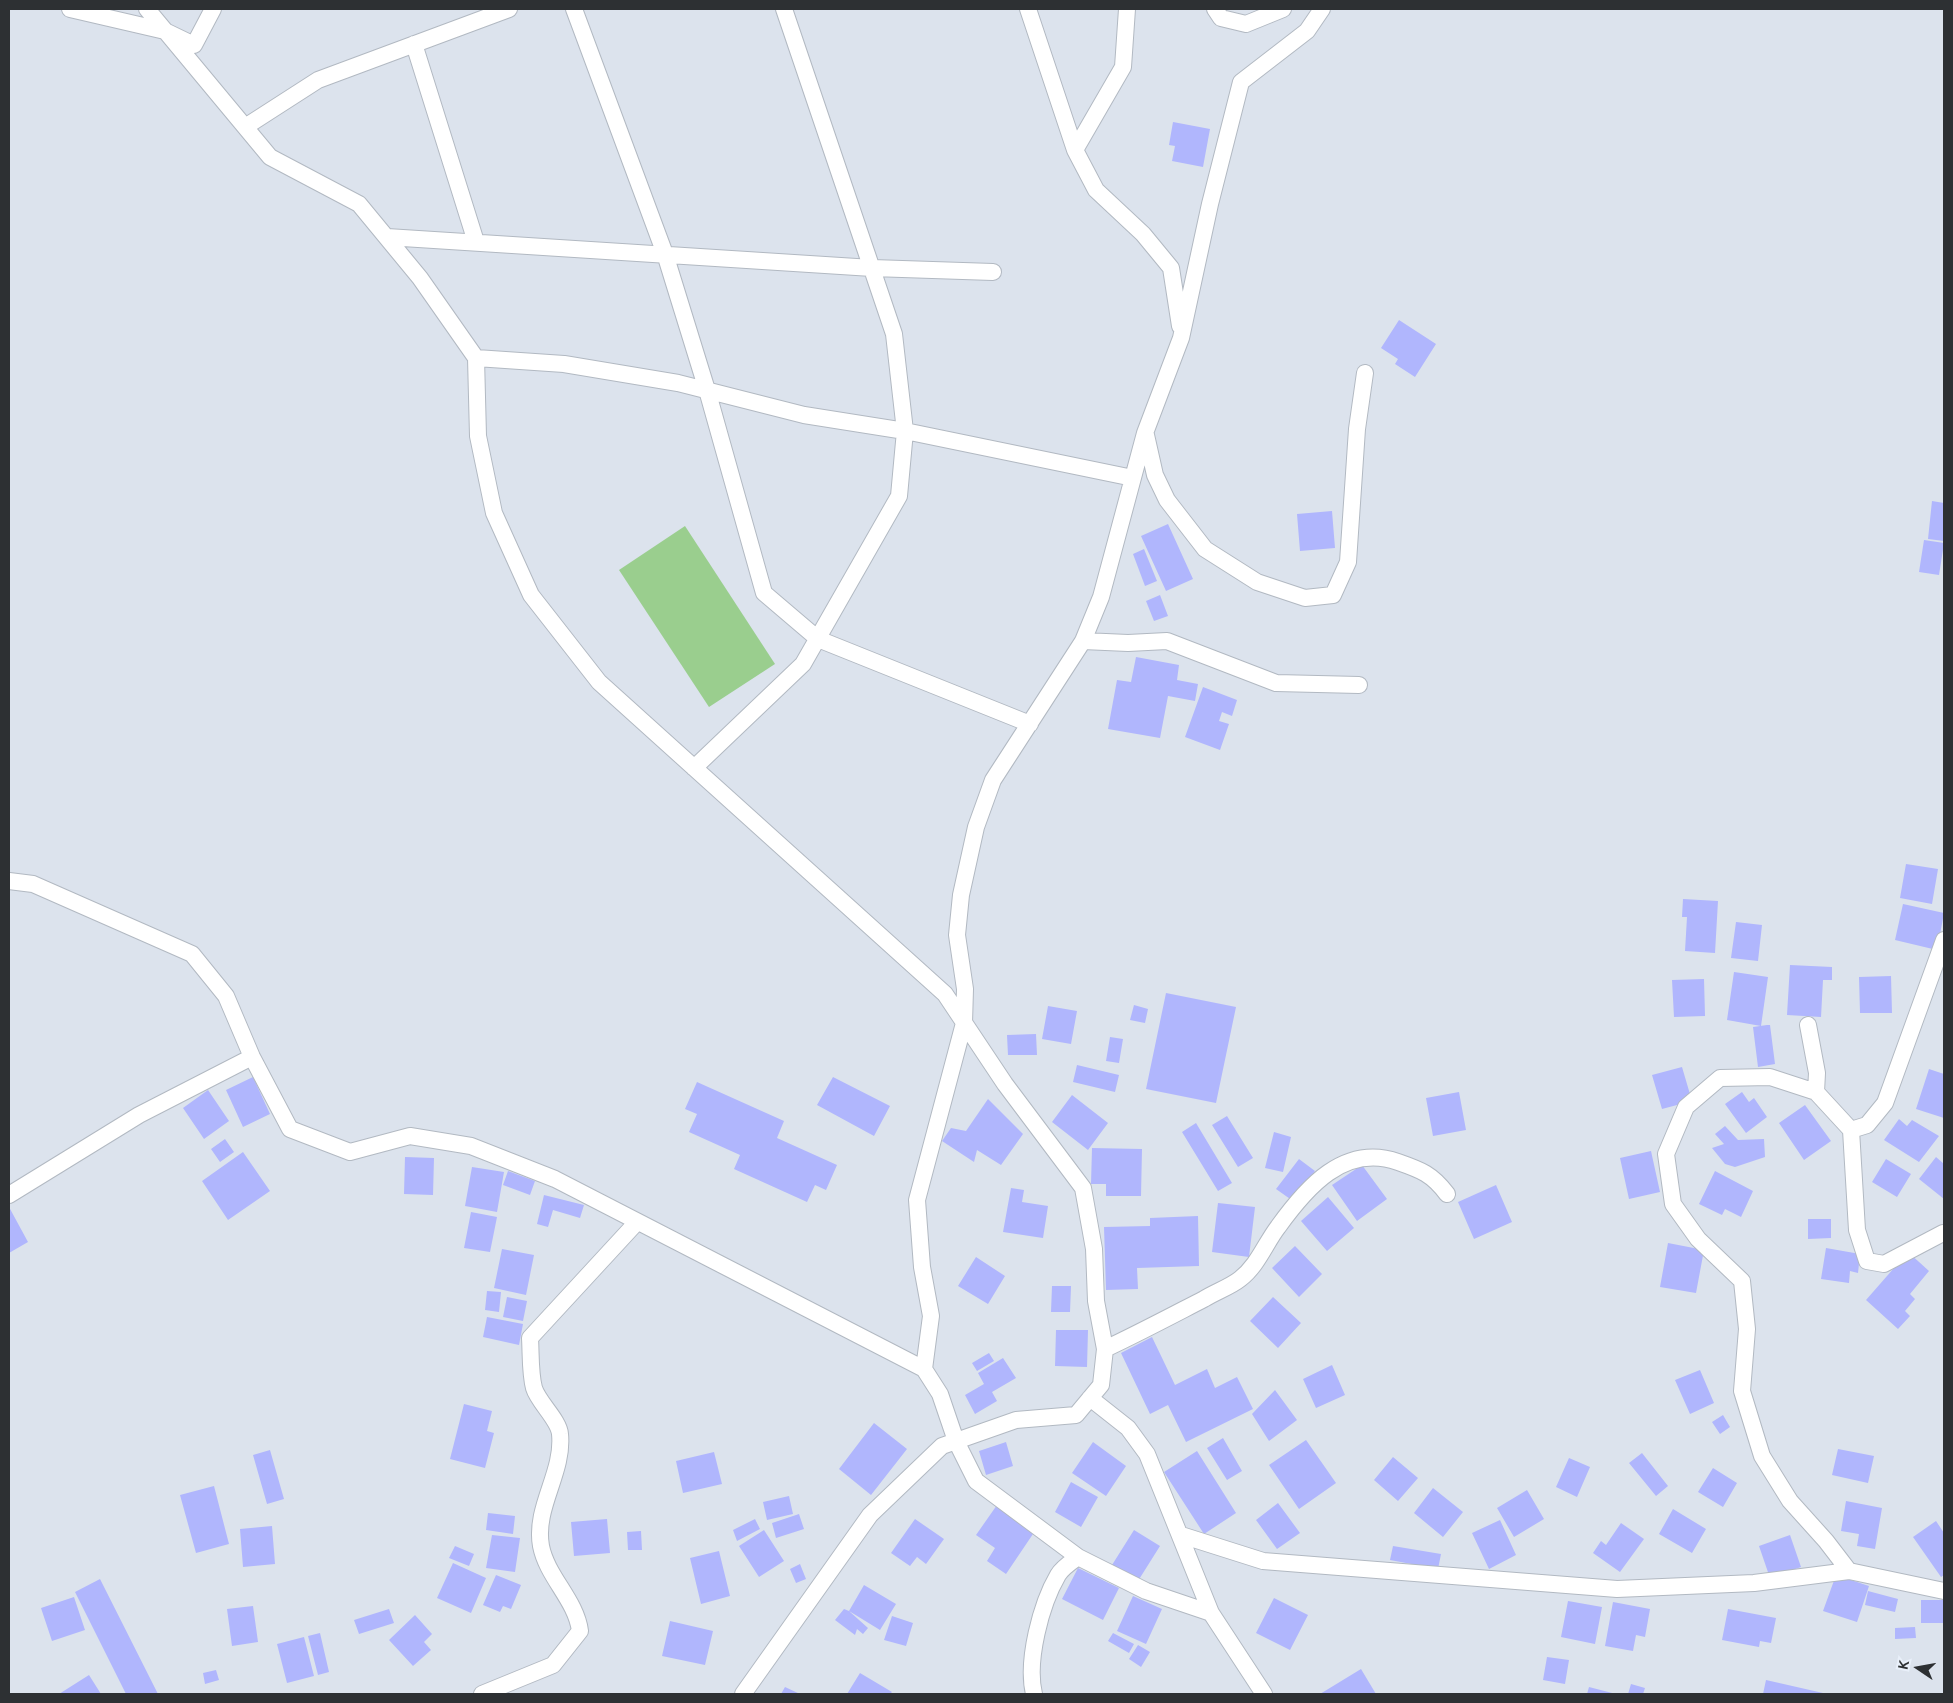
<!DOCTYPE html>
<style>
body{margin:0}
#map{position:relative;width:1953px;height:1703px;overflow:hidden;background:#dce3ed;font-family:Ubuntu,sans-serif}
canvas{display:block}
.frame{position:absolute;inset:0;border:10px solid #2d3033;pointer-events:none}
.north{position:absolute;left:1893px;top:1643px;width:50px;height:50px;-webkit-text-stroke:4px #e9f0fa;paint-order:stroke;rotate:282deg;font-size:14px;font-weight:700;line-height:20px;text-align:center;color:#2d3033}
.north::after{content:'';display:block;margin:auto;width:18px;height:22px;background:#2d3033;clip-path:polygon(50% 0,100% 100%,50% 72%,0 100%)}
</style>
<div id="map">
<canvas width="1953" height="1703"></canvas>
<div class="frame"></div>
<div class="north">K</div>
</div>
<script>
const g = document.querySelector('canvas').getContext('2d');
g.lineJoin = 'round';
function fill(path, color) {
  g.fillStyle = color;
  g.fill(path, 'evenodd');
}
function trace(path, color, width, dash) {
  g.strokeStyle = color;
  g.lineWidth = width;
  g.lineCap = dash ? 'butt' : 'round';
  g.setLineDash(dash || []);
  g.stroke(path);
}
fill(new Path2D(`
 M685,526L775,664L709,707L619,570Z`), '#9ace8e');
fill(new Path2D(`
 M1173,122L1210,129L1203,167L1172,161L1175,146L1169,145Z
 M1399,320L1436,344L1415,377L1395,364L1398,359L1381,348Z
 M1932,501L1944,503V541L1928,539Z
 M1332,511L1335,548L1300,551L1297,514Z
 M1168,524L1193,579L1166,591L1141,536Z
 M1924,540L1944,543L1939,575L1919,572Z
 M1144,549L1157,581L1145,586L1133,554Z
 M1160,595L1168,616L1154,621L1146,601Z
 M1136,657L1179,665L1177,680L1198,684L1195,701L1168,696L1160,738L1108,729L1117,680L1131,682Z
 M1203,687L1237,700L1232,716L1222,712L1219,721L1229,724L1220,750L1185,737Z
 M1906,864L1938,869L1932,904L1900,898Z
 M1683,899L1718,901L1715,953L1685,951L1687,917H1682Z
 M1903,904L1944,913L1937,950L1895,940Z
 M1736,922L1762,925L1758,961L1731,958Z
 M1790,965L1832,967V980H1823L1821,1017L1787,1015Z
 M1734,972L1768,977L1761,1026L1727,1020Z
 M1891,976L1892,1013H1860L1859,977Z
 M1704,979L1705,1016L1674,1017L1672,980Z
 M1166,993L1236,1007L1216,1103L1146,1089Z
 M1134,1005L1148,1009L1145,1023L1130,1020Z
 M1048,1006L1077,1011L1071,1044L1042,1039Z
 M1767,1025H1770L1775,1064L1758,1067L1753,1027Z
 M1036,1034L1037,1055H1008L1007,1035Z
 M1110,1037L1123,1039L1119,1063L1106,1061Z
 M1077,1065L1119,1075L1115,1092L1073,1082Z
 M1682,1067L1692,1101L1662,1109L1652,1075Z
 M1929,1069L1944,1074V1118L1916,1109Z
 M253,1077L270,1114L243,1127L226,1090Z
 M833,1077L890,1106L874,1136L817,1105Z
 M697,1082L784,1121L777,1138L837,1165L826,1190L815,1185L807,1202L734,1169L740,1155L689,1132L697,1114L685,1109Z
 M208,1090L229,1121L204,1139L183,1108Z
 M1459,1092L1466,1130L1433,1136L1426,1098Z
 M1742,1092L1749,1102L1754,1098L1767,1117L1746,1133L1725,1104Z
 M1072,1095L1108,1123L1088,1150L1052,1122Z
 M988,1099L1023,1134L1001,1165L977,1150L974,1162L942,1141L951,1128L966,1131Z
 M1805,1105L1831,1141L1804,1160L1779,1123Z
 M1227,1116L1253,1158L1238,1167L1212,1125Z
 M1899,1119L1907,1126L1912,1120L1939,1136L1919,1162L1884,1140Z
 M1196,1123L1232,1183L1218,1191L1182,1132Z
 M1725,1126L1738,1140L1764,1139L1765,1157L1735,1167L1725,1164L1712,1148L1724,1144L1715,1134Z
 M1274,1132L1291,1137L1283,1172L1265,1168Z
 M225,1139L234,1152L220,1162L211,1149Z
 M1092,1148L1142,1149L1141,1196H1106V1184H1091Z
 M1651,1151L1660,1192L1629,1199L1620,1158Z
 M243,1152L270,1191L228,1220L202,1181Z
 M405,1157L434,1158L433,1195L404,1194Z
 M1936,1157L1944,1164V1199L1919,1179Z
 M1299,1159L1315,1171L1293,1201L1276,1189Z
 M1886,1159L1911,1174L1897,1197L1872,1182Z
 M1362,1165L1387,1199L1357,1221L1332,1185Z
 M472,1167L504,1172L497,1212L465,1206Z
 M508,1171L535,1181L530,1195L503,1185Z
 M1715,1171L1753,1191L1741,1217L1725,1209L1722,1215L1699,1204Z
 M1496,1185L1512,1222L1474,1239L1458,1202Z
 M1011,1188L1024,1190L1022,1202L1048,1206L1043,1238L1003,1232Z
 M544,1195L584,1205L580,1218L553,1210L548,1227L537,1224Z
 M1328,1197L1354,1228L1327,1251L1301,1221Z
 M1218,1203L1255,1207L1249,1257L1212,1252Z
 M9,1207L28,1242L9,1253Z
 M471,1212L497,1217L490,1252L464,1248Z
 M1198,1216L1199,1266L1137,1268L1138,1289L1106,1290L1104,1227L1150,1226V1218Z
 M1808,1219H1831V1238L1808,1239Z
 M1668,1243L1704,1250L1696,1293L1660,1287Z
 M1295,1246L1322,1274L1299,1297L1272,1268Z
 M1826,1248L1860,1254L1858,1273L1850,1271L1849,1283L1821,1279Z
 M502,1249L534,1255L526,1295L494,1288Z
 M1908,1252L1929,1271L1910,1294L1915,1299L1905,1311L1910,1316L1898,1329L1866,1300Z
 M976,1257L1005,1276L988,1304L958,1286Z
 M1052,1286H1071L1070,1312H1051Z
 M487,1291L501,1292L499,1312L485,1310Z
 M507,1297L527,1301L523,1321L503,1317Z
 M1273,1297L1301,1323L1278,1348L1250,1321Z
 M487,1317L523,1324L519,1345L483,1337Z
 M1056,1330H1088L1087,1367L1055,1366Z
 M1152,1337L1175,1385L1207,1369L1215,1388L1237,1377L1253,1409L1186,1442L1168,1405L1150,1414L1121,1353Z
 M989,1353L994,1361L977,1371L972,1363Z
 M1003,1358L1016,1378L992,1392L997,1401L975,1414L965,1395L984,1384L978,1373Z
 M1332,1365L1345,1395L1316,1408L1303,1379Z
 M1700,1370L1714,1403L1690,1414L1675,1380Z
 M1275,1390L1297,1420L1269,1441L1252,1414Z
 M464,1404L492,1411L487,1431L494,1433L485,1468L450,1459Z
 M1723,1415L1730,1427L1720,1434L1712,1422Z
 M874,1423L907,1449L871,1495L839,1469Z
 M1223,1438L1242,1471L1227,1480L1207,1448Z
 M1306,1440L1336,1483L1299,1509L1269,1465Z
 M1006,1442L1013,1466L986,1475L979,1451Z
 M1093,1442L1126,1466L1106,1496L1072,1473Z
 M1838,1449L1874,1456L1868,1483L1832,1475Z
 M270,1450L284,1499L267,1504L253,1455Z
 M1197,1451L1236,1513L1204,1534L1164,1472Z
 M714,1452L722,1484L683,1493L676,1461Z
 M1642,1453L1668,1486L1656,1496L1629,1463Z
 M1393,1457L1418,1478L1398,1501L1374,1480Z
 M1569,1458L1590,1467L1577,1497L1556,1487Z
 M1713,1468L1737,1483L1723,1507L1698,1492Z
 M1071,1482L1098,1497L1081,1527L1055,1512Z
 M214,1486L229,1544L196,1553L180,1495Z
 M1433,1488L1463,1512L1443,1537L1414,1513Z
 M1527,1490L1544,1519L1514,1537L1497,1508Z
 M789,1496L793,1514L767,1520L763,1502Z
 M1846,1501L1882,1508L1875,1549L1857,1546L1859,1534L1841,1531Z
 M1278,1503L1300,1533L1277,1549L1256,1520Z
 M997,1505L1035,1531L1006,1574L987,1561L995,1548L976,1535Z
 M1673,1509L1706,1529L1692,1553L1659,1534Z
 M488,1513L515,1516L513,1534L486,1530Z
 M799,1514L804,1529L776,1538L772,1523Z
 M607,1519L610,1553L574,1556L571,1522Z
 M755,1519L760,1529L737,1541L733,1530Z
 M915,1519L944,1539L926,1564L917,1557L910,1566L891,1553Z
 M1500,1520L1516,1555L1489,1569L1472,1533Z
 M1936,1521L1944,1533V1575L1941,1577L1913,1537Z
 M1621,1523L1644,1539L1620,1572L1593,1553L1601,1541L1606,1545Z
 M272,1526L275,1564L243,1567L240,1529Z
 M764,1530L784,1561L759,1577L739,1546Z
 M1134,1530L1160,1546L1138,1581L1112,1565Z
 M641,1531L642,1550H628L627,1532Z
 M492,1535L520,1538L515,1572L486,1568Z
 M1790,1535L1801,1567L1770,1578L1759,1546Z
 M455,1546L474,1554L469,1566L449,1558Z
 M1393,1546L1441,1554L1438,1569L1390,1560Z
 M719,1551L730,1596L701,1604L690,1558Z
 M453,1563L486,1578L471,1613L437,1598Z
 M800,1564L806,1579L796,1583L790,1569Z
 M1078,1568L1119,1588L1103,1620L1062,1599Z
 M496,1575L521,1585L511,1609L503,1606L500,1612L483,1605Z
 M1836,1575L1869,1586L1857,1622L1823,1611Z
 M100,1579L158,1694H126L75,1592Z
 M864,1585L896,1604L880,1630L849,1611L868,1628L863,1634L857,1629L855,1635L835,1620L844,1609L849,1611Z
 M1868,1591L1898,1599L1895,1612L1865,1605Z
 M1133,1596L1162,1609L1146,1644L1117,1631Z
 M74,1597L85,1630L52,1641L41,1608Z
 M1274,1598L1308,1615L1290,1650L1256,1633Z
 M1921,1600H1943V1623H1921Z
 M1568,1601L1602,1607L1595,1644L1561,1637Z
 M1613,1602L1650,1609L1645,1637L1636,1635L1633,1651L1605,1646Z
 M253,1606L258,1642L232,1646L227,1609Z
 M389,1609L394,1623L359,1634L354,1620Z
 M1728,1609L1776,1618L1771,1643L1760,1641L1759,1647L1722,1640Z
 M415,1615L432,1634L424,1642L431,1650L413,1666L389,1640Z
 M892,1616L913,1623L906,1646L884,1640Z
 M670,1621L713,1631L705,1665L662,1656Z
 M1915,1627L1916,1638L1895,1639V1628Z
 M320,1633L329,1672L318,1675L308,1636Z
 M1113,1633L1134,1644L1129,1653L1108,1641Z
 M304,1637L314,1676L287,1683L277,1644Z
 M1138,1645L1150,1652L1141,1667L1129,1659Z
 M1547,1657L1569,1660L1565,1684L1543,1680Z
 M1361,1669L1376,1694H1320Z
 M216,1670L219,1680L205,1684L203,1673Z
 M860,1673L892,1692L890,1694H847Z
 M89,1675L101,1694H59Z
 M1766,1680L1823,1693V1694H1763Z
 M1631,1684L1645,1688L1643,1694H1628Z
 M785,1687L800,1694H781Z
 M1589,1687L1616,1694H1587Z`), '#b0b6fd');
const street = new Path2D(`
 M70,9L165,31L194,45L213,9
 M147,9L270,157L359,204L420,278L476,358L478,436L494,513L531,595L599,682L945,994L1005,1084L1083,1188L1094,1249L1096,1301L1105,1349L1101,1385L1076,1415L1016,1420L942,1446L870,1515L743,1694
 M574,9L665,254L707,390L764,593L818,639L1030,724
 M1028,9L1075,150L1096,190L1143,234L1171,268L1180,326
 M1215,9L1221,18L1246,24L1283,9
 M414,44L476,242
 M245,127L318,80L509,9
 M1075,150L1123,67L1127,9
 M387,237L872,268L993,272
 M476,358L564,364L678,383L804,415L905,431L1133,478
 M1146,435L1155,475L1167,500L1205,549L1257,582L1305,598L1333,595L1348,562L1357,429L1365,373
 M1083,641L1128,643L1167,641L1276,683L1359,685
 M694,768L803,664L899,496L905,431L894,334L784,9
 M9,881L33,884L192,954L226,996L252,1057L290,1129L350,1152L410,1136L471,1146L555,1179L924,1369L931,1316L922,1267L917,1200L964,1023L965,989L957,935L961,895L976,827L993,780L1083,641L1101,597L1145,433L1181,338L1210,204L1241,82L1307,31L1322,9
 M1808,1025L1817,1073L1816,1092
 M1851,1130L1857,1230L1867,1261L1884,1264L1943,1233
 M9,1195L139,1115L252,1057
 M1105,1349C1139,1333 1171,1316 1204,1299C1215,1292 1230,1287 1240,1279C1258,1265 1265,1244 1278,1227C1306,1188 1344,1143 1398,1162C1421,1170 1432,1174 1447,1194
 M924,1369L940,1394L956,1441L976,1481L1078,1557L1146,1591L1211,1613
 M1090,1398L1128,1428L1147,1454L1211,1613L1264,1694
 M1181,1535L1263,1561L1617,1589L1754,1583L1849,1571L1944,1591
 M1849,1571L1826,1541L1790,1501L1762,1456L1742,1391L1747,1329L1742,1281L1698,1239L1673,1204L1666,1154L1686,1107L1720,1078L1770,1077L1816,1092L1851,1130L1867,1125L1885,1103L1944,940
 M482,1694L553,1665L580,1631C576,1600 547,1577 541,1546C534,1507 564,1473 560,1434C559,1420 538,1402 534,1388C530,1373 531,1354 530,1338L637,1222
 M1034,1694C1026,1661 1041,1604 1058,1575C1062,1568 1071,1562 1078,1557`);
trace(street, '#b2b9c2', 18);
trace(street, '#fff', 16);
</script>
